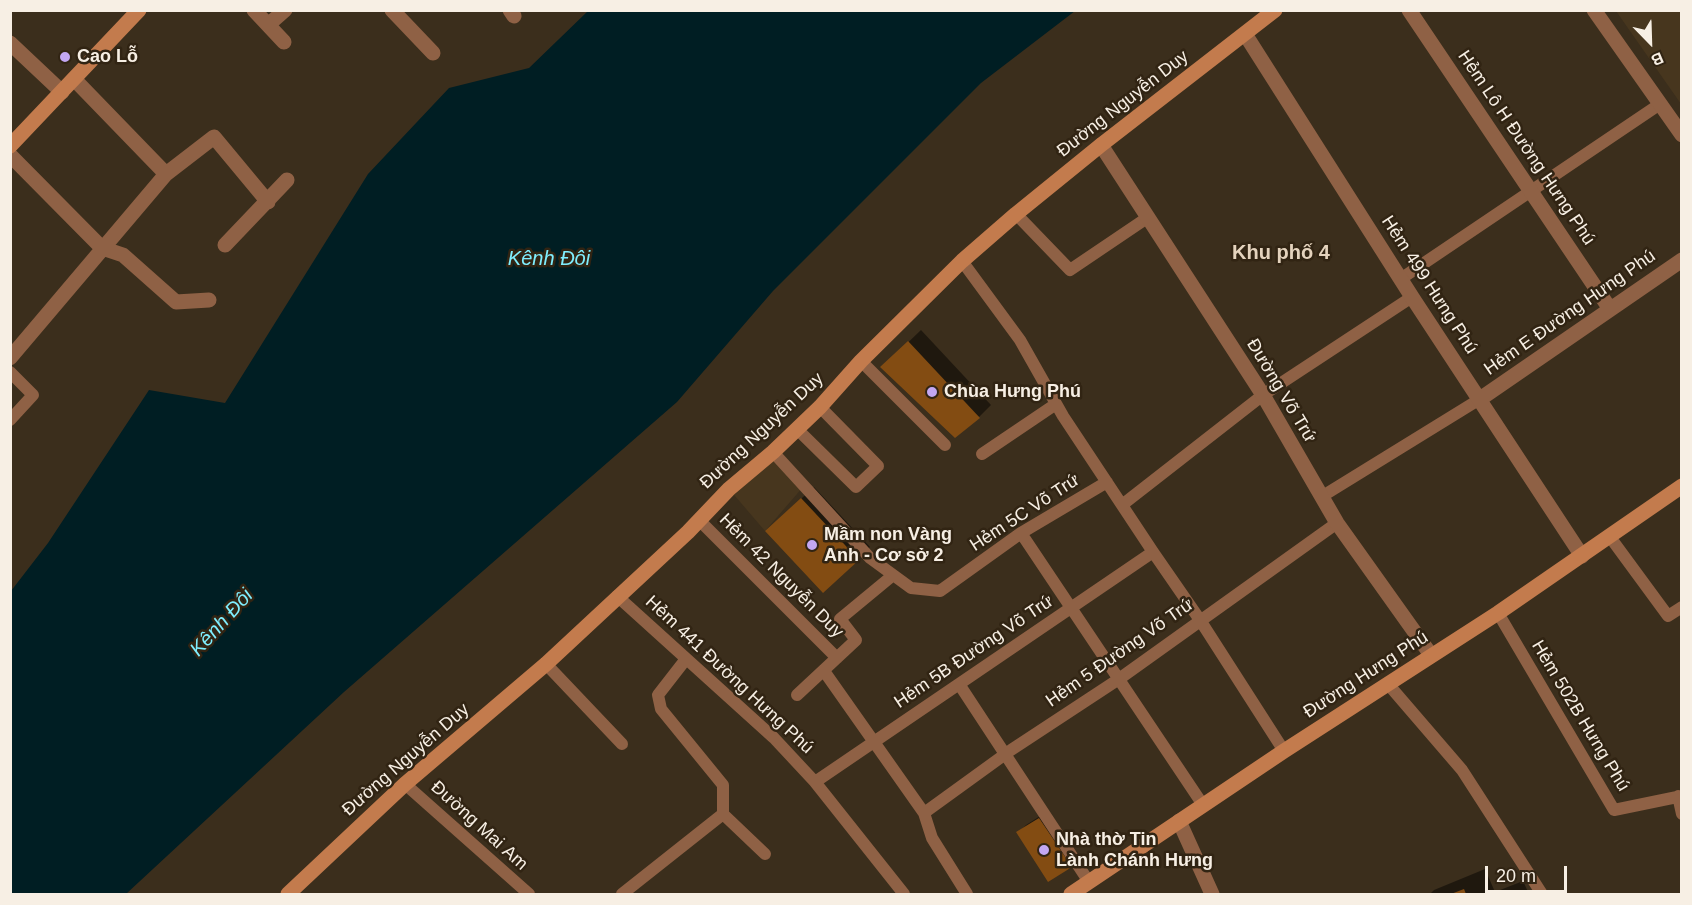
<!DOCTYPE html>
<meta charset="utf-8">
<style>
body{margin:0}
#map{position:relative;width:1692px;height:905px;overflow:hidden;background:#3b2e1c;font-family:Helvetica,sans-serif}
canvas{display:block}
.frame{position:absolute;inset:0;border:12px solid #f7efe4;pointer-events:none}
.north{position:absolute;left:1620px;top:12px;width:60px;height:60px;-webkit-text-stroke:4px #312413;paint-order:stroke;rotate:157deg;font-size:16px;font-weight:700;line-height:24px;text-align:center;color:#f7efe4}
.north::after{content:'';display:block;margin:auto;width:21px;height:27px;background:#f7efe4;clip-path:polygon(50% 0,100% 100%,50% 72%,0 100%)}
.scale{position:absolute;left:1485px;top:866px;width:82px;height:27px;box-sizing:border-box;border:3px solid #f7efe4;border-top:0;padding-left:8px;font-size:18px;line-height:21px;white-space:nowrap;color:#f7efe4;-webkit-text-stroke:4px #312413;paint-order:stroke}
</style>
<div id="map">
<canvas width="1692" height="905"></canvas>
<div class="frame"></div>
<div class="north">B</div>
<div class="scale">20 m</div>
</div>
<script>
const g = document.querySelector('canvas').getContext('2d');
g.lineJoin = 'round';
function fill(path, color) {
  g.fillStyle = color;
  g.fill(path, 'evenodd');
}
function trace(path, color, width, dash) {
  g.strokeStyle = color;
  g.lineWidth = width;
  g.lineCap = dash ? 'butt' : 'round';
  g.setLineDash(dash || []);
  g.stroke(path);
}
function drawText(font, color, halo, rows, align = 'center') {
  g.font = font + ' Helvetica,sans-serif';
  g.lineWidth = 5;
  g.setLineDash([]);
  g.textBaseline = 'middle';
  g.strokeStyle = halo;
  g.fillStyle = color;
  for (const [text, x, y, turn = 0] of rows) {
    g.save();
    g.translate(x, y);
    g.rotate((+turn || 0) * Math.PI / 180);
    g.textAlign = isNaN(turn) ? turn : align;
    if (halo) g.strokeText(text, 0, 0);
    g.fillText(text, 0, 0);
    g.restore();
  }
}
fill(new Path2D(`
 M1616,11H1681V104Z
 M773,452L803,487L765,531L729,489Z`), '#47361e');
fill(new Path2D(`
 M588,11H1075L981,83L773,291L677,402L344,692L126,894H11V591L48,543L149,390L225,403L368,174L449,88L529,68Z`), '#001e23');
fill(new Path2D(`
 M921,330L991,405L979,417L895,355Z
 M814,487L870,547L823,591L779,519Z
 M1048,811L1079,858L1071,866L1018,833L1026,825Z
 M1485,869L1495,892L1523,881L1529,894H1430L1434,890Z`), '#0007');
fill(new Path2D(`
 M908,341L980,418L955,438L880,367Z
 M801,498L859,560L823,593L765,531Z
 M1039,818L1072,867L1048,882L1016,832Z
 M1464,889L1466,894H1451Z`), '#834c12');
trace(new Path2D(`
 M1016,214L1070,270L1147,218
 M962,261L1020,340L1063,416L1153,552L1200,620L1284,751
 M1402,278L1660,104
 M861,361L945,445
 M10,372L33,395L10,420
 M797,429L856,487L878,466L820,407
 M773,452L870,558L911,588L940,591L1021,533L1107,482
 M982,454L1056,404
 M1321,497L1480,399
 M1122,505L1263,395L1412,297
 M699,520L837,658
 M1021,533L1203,805
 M1610,537L1668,616L1682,607
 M617,596L774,738L815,782L904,894
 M1498,613L1614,810L1682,796
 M686,659L658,695L661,709L723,785V814L765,854
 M546,664L622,744
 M824,671L924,813L932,838L967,894
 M959,684L1089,882
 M1388,684L1462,770L1542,894
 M797,695L856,640L840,619L892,576
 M815,782L1153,552
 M405,784L529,894
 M1678,796L1682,814
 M924,813L1011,750L1119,679L1337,523
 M622,894L723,814`), '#8f6145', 12);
trace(new Path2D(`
 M254,10L284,42
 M392,10L433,53
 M510,10L514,16
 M1409,10L1610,309
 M1594,10L1682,135
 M268,25L285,10
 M1245,34L1412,297L1582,556
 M10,43L62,92
 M74,79L166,174
 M1101,145L1263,395L1337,523L1431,655
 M10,155L102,248L123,255L176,302L209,300
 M225,245L287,180
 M10,358L166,174L214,137L268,202
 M1480,399L1682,260
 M1179,821L1212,894`), '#8f6145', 15);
trace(new Path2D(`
 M10,146L139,10
 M288,894L405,784L546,664L688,532L729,489L773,452L820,407L861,361L962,261L1016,214L1101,145L1275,10
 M1071,894L1284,751L1498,613L1682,486`), '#c37b4d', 15);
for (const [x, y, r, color] of [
 [65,57,6,"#c3a7f2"],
 [932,392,6,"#c3a7f2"],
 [812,545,6,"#c3a7f2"],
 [1044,850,6,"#c3a7f2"]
]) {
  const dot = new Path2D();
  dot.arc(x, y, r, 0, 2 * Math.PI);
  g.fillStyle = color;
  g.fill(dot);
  trace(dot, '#312413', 2);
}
drawText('bold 18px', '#f7efe4', '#312413', [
 ["Cao Lỗ",77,57],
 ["Chùa Hưng Phú",944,392],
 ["Mầm non Vàng",824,535],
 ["Anh - Cơ sở 2",824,556],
 ["Nhà thờ Tin",1056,840],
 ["Lành Chánh Hưng",1056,861]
], 'left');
drawText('18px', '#f7efe4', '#312413', [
 ["Đường Nguyễn Duy",1123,104,-38],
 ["Hẻm Lô H Đường Hưng Phú",1526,148,56],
 ["Hẻm 499 Hưng Phú",1429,285,57],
 ["Hẻm E Đường Hưng Phú",1570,313,-35],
 ["Đường Võ Trứ",1281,391,59],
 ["Đường Nguyễn Duy",762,431,-43],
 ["Hẻm 5C Võ Trứ",1025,513,-33],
 ["Hẻm 42 Nguyễn Duy",781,576,45],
 ["Hẻm 5B Đường Võ Trứ",974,652,-34],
 ["Hẻm 5 Đường Võ Trứ",1120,653,-35],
 ["Hẻm 441 Đường Hưng Phú",729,675,43],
 ["Đường Hưng Phú",1366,675,-33],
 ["Hẻm 502B Hưng Phú",1580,716,59],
 ["Đường Nguyễn Duy",406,760,-41],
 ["Đường Mai Am",479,826,42]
]);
drawText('bold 20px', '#e4d3bd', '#312413', [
 ["Khu phố 4",1281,253]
]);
drawText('italic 20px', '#7feefe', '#312413', [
 ["Kênh Đôi",549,259],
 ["Kênh Đôi",222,623,-48]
]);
</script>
